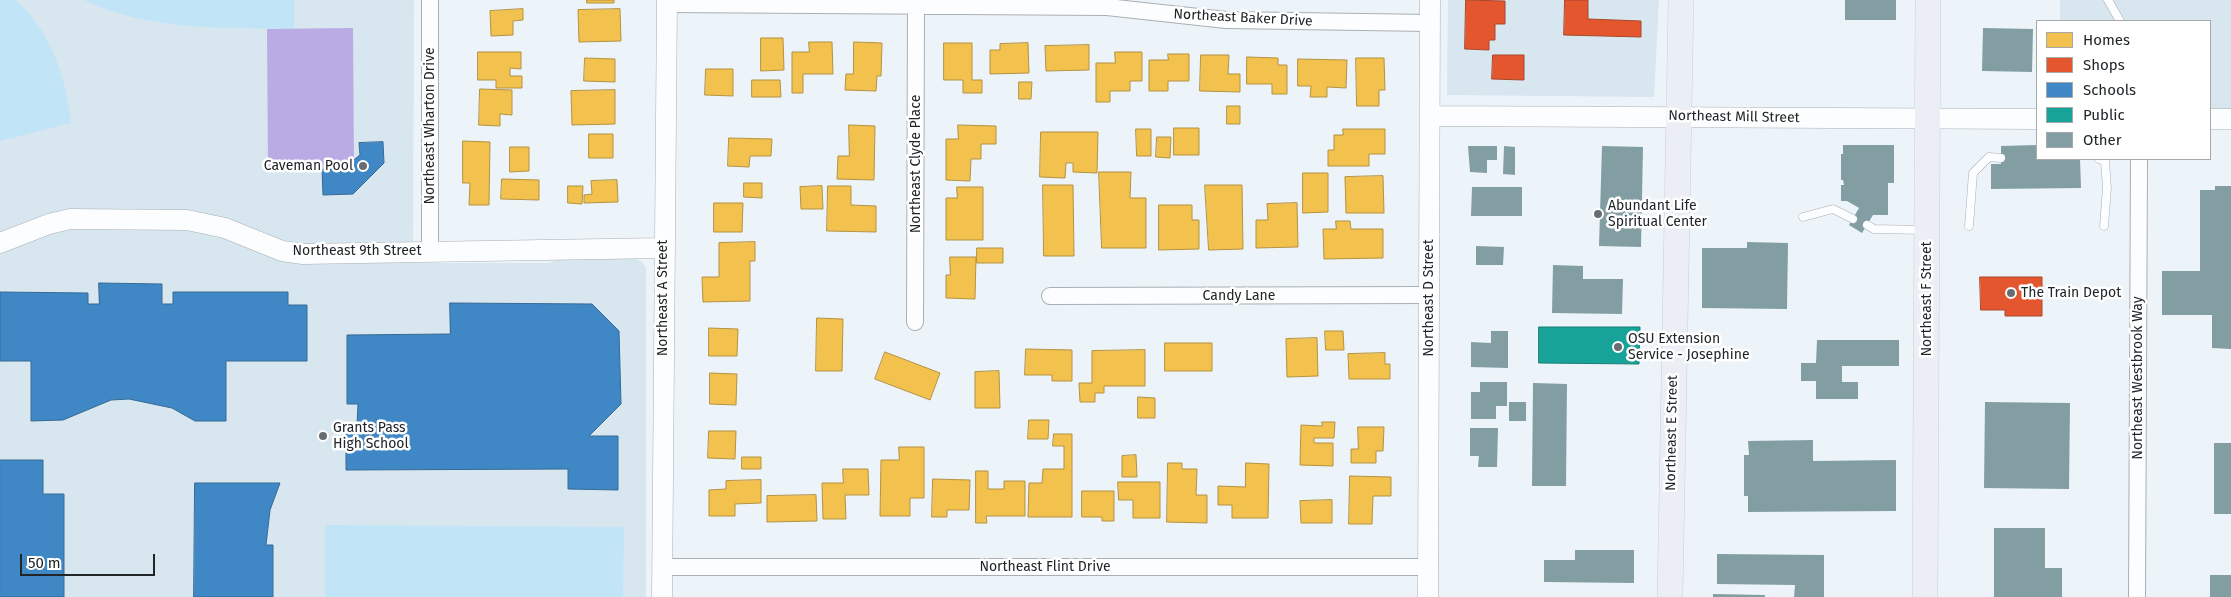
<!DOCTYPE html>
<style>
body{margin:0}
#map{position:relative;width:2231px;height:597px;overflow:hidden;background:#ecf4f9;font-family:"Fira Sans",sans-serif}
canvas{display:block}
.legend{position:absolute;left:2036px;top:20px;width:175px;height:140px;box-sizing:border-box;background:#fff;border:1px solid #a6a8a9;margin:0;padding:6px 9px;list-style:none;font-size:15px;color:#202528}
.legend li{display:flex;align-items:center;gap:10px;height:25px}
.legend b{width:25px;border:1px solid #a6a8a9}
.scale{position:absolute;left:20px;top:554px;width:135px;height:22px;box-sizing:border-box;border:2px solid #202528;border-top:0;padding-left:6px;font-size:15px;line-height:18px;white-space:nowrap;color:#202528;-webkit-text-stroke:4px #fff;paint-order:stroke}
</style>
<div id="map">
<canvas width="2231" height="597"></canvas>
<ul class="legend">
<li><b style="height:14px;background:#f2c14e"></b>Homes</li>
<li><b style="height:14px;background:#e4572e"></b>Shops</li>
<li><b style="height:14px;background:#3f88c5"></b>Schools</li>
<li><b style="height:14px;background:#17a398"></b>Public</li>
<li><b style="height:14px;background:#829ea2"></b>Other</li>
</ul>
<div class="scale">50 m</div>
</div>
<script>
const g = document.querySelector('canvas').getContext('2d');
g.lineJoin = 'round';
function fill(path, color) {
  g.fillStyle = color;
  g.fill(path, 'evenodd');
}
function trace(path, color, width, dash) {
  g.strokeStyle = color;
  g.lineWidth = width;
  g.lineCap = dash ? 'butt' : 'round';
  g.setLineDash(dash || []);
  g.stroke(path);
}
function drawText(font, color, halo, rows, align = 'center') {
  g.font = font + ' "Fira Sans",sans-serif';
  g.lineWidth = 5;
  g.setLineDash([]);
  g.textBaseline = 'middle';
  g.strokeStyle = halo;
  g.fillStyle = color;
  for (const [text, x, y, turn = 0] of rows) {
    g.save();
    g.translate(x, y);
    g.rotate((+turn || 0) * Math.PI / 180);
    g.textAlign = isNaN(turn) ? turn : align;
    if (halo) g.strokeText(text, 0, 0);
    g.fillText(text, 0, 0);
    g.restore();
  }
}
fill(new Path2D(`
 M0,0H414L413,263H549L559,259L635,258L642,262L646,268V597H0Z
 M1448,0H1659L1654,97L1447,95Z
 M2060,0H2231V109H2210V21H2060Z`), '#d7e6ef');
fill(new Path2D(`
 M0,0H16C52,34 65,75 71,123L0,141Z
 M84,0H294V29C225,28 148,31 84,0Z
 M325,525L624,527L623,597H325Z`), '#c2e4f7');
fill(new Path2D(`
 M353,28L354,168H268L267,29Z`), '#baabe4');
const homes = new Path2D(`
 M587,0H614V3H587Z
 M523,9V20L513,21V35L491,36L490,11Z
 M620,9L621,41L579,42L578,10Z
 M761,38H783L784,70L761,71Z
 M809,42H832L833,74H803V93H792V52H809Z
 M854,42L882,43L881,76H877L876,91L845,90L846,74H853Z
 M944,43H972V80H982V93H963V80H944Z
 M1028,43L1029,73L990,74V50H1000V44Z
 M1089,45V70L1046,71L1045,46Z
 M478,52H521V69L510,68V76H522V88H496V80H478Z
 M1115,52H1142V81H1130V91H1110V102H1096V63H1115Z
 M1168,54H1189V81H1168V91H1149V60H1168Z
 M1201,55H1229L1228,74H1240V92L1200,91Z
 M1247,57L1278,58V65H1287V94H1272V84H1247Z
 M585,58L615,59V82L584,81Z
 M1356,58H1384L1385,90H1379V106H1357Z
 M1298,59L1347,60L1346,88L1327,87V97H1310L1311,86H1298Z
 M706,69H733V96L705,95Z
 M752,80H780L781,97H752Z
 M1019,82H1032L1031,99H1019Z
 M480,89L512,90V115L500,114V126L479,125Z
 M615,90V124L572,125L571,91Z
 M1227,106H1240V124H1227Z
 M849,125L875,126L874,180L837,179L838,156H849Z
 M958,125L996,126V144H981V159H971L970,181L946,180V139H958Z
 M1174,128H1199V155H1174Z
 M1136,129H1151V156H1137Z
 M1343,129H1385V154H1369V166H1328V150H1334V135H1343Z
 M1041,132H1098L1097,173L1073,172V163H1066L1065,178L1040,177Z
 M589,134H613V158H589Z
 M1157,137H1171L1170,158L1156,157Z
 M729,138L772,139L771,156H750L749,167L728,166Z
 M463,141L490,142L489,205H469L470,183H463Z
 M510,147H529V171L510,172Z
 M1099,172H1131L1130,198H1146V248H1102Z
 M1303,173H1328V212L1303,213Z
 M1383,176L1384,213H1346L1345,177Z
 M502,179L539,180V200L501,199Z
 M617,180L618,202L584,203V195L592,194L591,181Z
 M744,183H762V198L744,197Z
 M1043,185H1073L1074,256H1044Z
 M1205,185H1242L1243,249L1209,250Z
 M568,186H583L582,204L568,203Z
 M822,186L823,209H801L800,187Z
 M828,186H851V205L876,206V232L827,231Z
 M957,187H983V240H946V198H957Z
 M714,203H743L742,232H714Z
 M1297,203L1298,247L1256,248V220H1268L1267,204Z
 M1159,205H1192V220H1199V249L1159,250Z
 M1336,221H1350L1351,229H1383V258L1324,259L1323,229H1336Z
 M755,242V261H750V301L703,302L702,277H719V243Z
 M977,248H1003V263H977Z
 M950,257H976L975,299L946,298V275H950Z
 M817,318L843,319L842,371H816Z
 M709,328L738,329L737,356H709Z
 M1325,331H1343L1344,350H1326Z
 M1317,338L1318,376L1287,377L1286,339Z
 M1165,343H1212V371H1165Z
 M1026,349L1072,350V381H1052V375H1025Z
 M1145,350V386H1104V393H1095V402H1080L1079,383H1092V351Z
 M885,352L940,373L930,400L875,379Z
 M1385,353V364H1390V379H1349L1348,354Z
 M999,371L1000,408H975V372Z
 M710,373L737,374L736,405L710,404Z
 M1138,397L1155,398V418H1138Z
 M1029,420H1049L1048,439H1028Z
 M1322,422H1335L1334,438H1314V443H1333V466L1300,465L1301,425L1322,426Z
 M1358,427H1384L1383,451H1376V463H1351V449H1358Z
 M709,431H736L735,459L708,458Z
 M1054,434H1072V517H1028L1029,483H1042L1043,469H1064V446H1053Z
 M899,447H924V498H910V516H880L881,460H899Z
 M1136,455L1137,477H1122V456Z
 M742,457H761V469H742Z
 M1168,463H1182V469H1197L1196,495H1207V523L1167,522Z
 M1246,463L1269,464L1268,518H1232V505H1218V486L1245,487Z
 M843,469H868L869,495H845L846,519H823L822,483H843Z
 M976,471H988V489H1004V481H1025V516H986L987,523H976Z
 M1350,476L1391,477V496H1373L1372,524H1349Z
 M933,479L970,480L969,510H947V517H932Z
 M761,480V503L735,504V516H709V490L726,489V481Z
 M1118,482H1160V518H1133V500H1119Z
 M1082,491H1114V521H1102V517H1082Z
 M816,495L817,521L767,522V496Z
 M1332,500V523H1301L1300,501Z`);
fill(homes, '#f2c14e');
trace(homes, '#b39243', 1);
const shops = new Path2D(`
 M1466,0L1505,1V24H1495V40H1489V50L1465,49Z
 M1565,0H1588V19L1641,21V37L1564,35Z
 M1493,55H1524V80L1492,79Z
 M1980,277H2042V316H2005V310H1981Z`);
fill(shops, '#e4572e');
trace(shops, '#a9482c', 1);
const schools = new Path2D(`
 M383,142L384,163L353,194L323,195L322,169H342L360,155L359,143Z
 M99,283L162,284V304H173V292H288V305H307V361H226V421H195L172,408L129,399L111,400L63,420L31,421V361H0V292L88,293V304H99Z
 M450,303L592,304L619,331L621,404L589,436H618V490L568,489V469L346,470V424H357L358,404H347V335L450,334Z
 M0,460H43V494H64V597H0Z
 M195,483H280L270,510L266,545H273V597H194Z`);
fill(schools, '#3f88c5');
trace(schools, '#366a96', 1);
const public = new Path2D(`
 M1539,327H1640L1639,364L1539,363Z`);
fill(public, '#17a398');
trace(public, '#1a7d76', 1);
fill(new Path2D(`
 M1845,0H1896V20H1845Z
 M1983,28L2033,29L2032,72L1982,71Z
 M1843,145H1894V183H1888V215H1873L1862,233L1849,225L1859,208L1847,201H1841V185H1844L1843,180H1841V154H1843Z
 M2037,145V159H2080L2081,188L1991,189V164H2001V146Z
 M1468,146H1497V160H1487V173L1470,172Z
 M1504,146L1515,147V175L1503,174Z
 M1602,146L1643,147L1641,247L1599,246Z
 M2215,186H2231V349L2212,348V315H2162V271H2200V190H2215Z
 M1472,187H1522V216H1471Z
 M1747,242L1788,243L1787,309L1702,308V248H1747Z
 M1476,246L1504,247L1503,265H1476Z
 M1553,265L1583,266V279H1623L1622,314L1552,313Z
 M1491,331H1508V368L1471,367V342L1491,343Z
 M1817,340H1899V366H1842V382H1858V399H1816V381H1801V363H1816Z
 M1480,382H1507V406H1496V419H1471V392H1480Z
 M1533,383L1567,384L1566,486H1532Z
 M1509,402H1526V421H1509Z
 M1985,402L2070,403L2069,489L1984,488Z
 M1470,428H1498L1497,467H1478L1479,456H1470Z
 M1813,440V461L1896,460V511L1748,512V496H1744V455H1749L1748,441Z
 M2214,443H2231V514H2214Z
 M1994,528H2045V568H2062V597H1994Z
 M1575,550H1634V583L1544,582V560H1575Z
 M1717,554L1824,555V597H1794L1795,585L1717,584Z
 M2210,575H2231V597H2210Z
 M1713,594L1765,595V597H1713Z`), '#829ea2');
const service = new Path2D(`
 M2108,0L2120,21
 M2099,159L2105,161L2107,188L2104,226
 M1803,217L1833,209L1853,219
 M1867,225L1874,229L1924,230
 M1969,226L1973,173L1989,157L2001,158`);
const minor = new Path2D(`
 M667,4L1107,7L1226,20L1430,23
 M430,251V0
 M1050,296L1429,295
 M915,322L916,6
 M662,567H1428
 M2137,597L2139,159`);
const tertiary = new Path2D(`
 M1430,116L2037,119
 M2210,119H2231
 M0,243L49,224L70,219L187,220L225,228L282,251L303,254L663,248
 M662,597L667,0
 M1428,597L1430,0`);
const primary = new Path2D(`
 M1670,597L1681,0
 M1925,597L1928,0`);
trace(service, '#a9afb3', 9);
trace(minor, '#a9afb3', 18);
trace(tertiary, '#a9afb3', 21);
trace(primary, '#cbcfd2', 26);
trace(service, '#fcfdfe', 8);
trace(minor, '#fcfdfe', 16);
trace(tertiary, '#fcfdfe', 20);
trace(primary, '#ebeef4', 25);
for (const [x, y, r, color] of [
 [363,166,5,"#676d71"],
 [1598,214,5,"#676d71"],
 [2011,293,5,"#676d71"],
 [1618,347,5,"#676d71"],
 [323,436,5,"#676d71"]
]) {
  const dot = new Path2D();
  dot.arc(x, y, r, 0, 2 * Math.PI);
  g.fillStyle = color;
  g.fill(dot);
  trace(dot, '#fff', 2);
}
drawText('14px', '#202528', '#fff', [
 ["Northeast Baker Drive",1243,18,3],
 ["Northeast Mill Street",1734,117,1],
 ["Northeast Wharton Drive",430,126,-90],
 ["Northeast Clyde Place",916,164,-90],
 ["Northeast 9th Street",357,251],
 ["Candy Lane",1239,296],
 ["Northeast A Street",663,298,-90],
 ["Northeast D Street",1429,298,-90],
 ["Northeast F Street",1927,299,-90],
 ["Northeast Westbrook Way",2138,378,-90],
 ["Northeast E Street",1672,433,-89],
 ["Northeast Flint Drive",1045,567]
]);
drawText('14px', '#202528', '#fff', [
 ["Caveman Pool",353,166,"right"],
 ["Abundant Life",1608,206],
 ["Spiritual Center",1608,222],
 ["The Train Depot",2021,293],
 ["OSU Extension",1628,339],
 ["Service - Josephine",1628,355],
 ["Grants Pass",333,428],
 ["High School",333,444]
], 'left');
</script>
